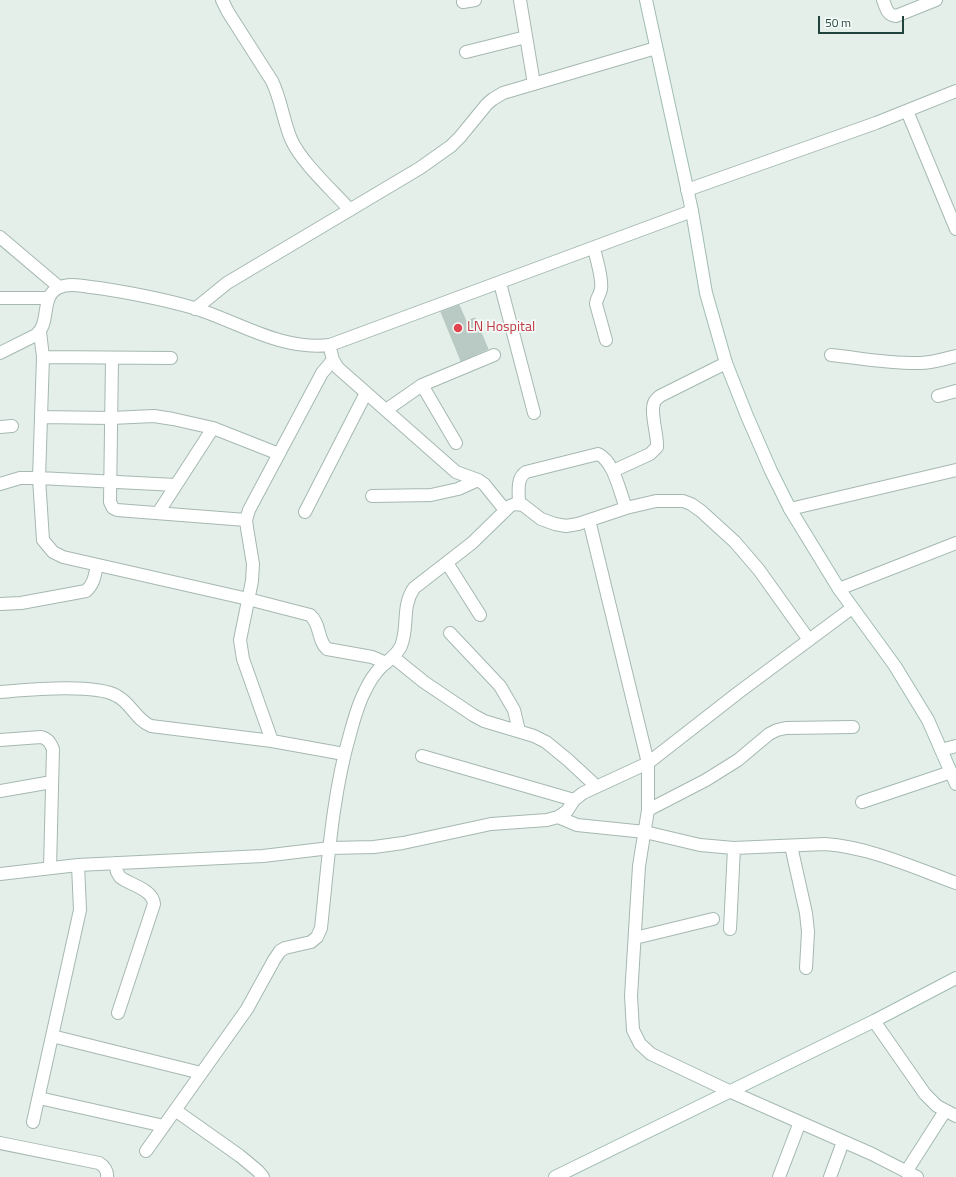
<!DOCTYPE html>
<style>
body{margin:0}
#map{position:relative;width:956px;height:1177px;overflow:hidden;background:#e4efea;font-family:"Titillium Web",sans-serif}
canvas{display:block}
.scale{position:absolute;left:818px;top:16px;width:86px;height:18px;box-sizing:border-box;border:2px solid #20433b;border-top:0;padding-left:5px;font-size:12px;line-height:14px;white-space:nowrap;color:#20433b;-webkit-text-stroke:3px #f5fbf8;paint-order:stroke}
</style>
<div id="map">
<canvas width="956" height="1177"></canvas>
<div class="scale">50 m</div>
</div>
<script>
const g = document.querySelector('canvas').getContext('2d');
g.lineJoin = 'round';
function fill(path, color) {
  g.fillStyle = color;
  g.fill(path, 'evenodd');
}
function trace(path, color, width, dash) {
  g.strokeStyle = color;
  g.lineWidth = width;
  g.lineCap = dash ? 'butt' : 'round';
  g.setLineDash(dash || []);
  g.stroke(path);
}
function drawText(font, color, halo, rows, align = 'center') {
  g.font = font + ' "Titillium Web",sans-serif';
  g.lineWidth = 3.5;
  g.setLineDash([]);
  g.textBaseline = 'middle';
  g.strokeStyle = halo;
  g.fillStyle = color;
  for (const [text, x, y, turn = 0] of rows) {
    g.save();
    g.translate(x, y);
    g.rotate((+turn || 0) * Math.PI / 180);
    g.textAlign = isNaN(turn) ? turn : align;
    if (halo) g.strokeText(text, 0, 0);
    g.fillText(text, 0, 0);
    g.restore();
  }
}
const building = new Path2D(`
 M459,305L466,321L475,318L488,349L461,361L441,312Z`);
fill(building, '#b8cac3');
trace(building, '#b5c9c2', 1);
const street = new Path2D(`
 M222,0L228,12L272,81C281,99 283,120 291,139C301,162 332,190 350,210
 M520,0L534,84
 M883,0C886,8 887,15 896,16L936,0
 M463,2L475,0
 M466,52L526,37
 M907,111L956,229
 M687,190L876,123L956,91
 M0,237L59,287
 M594,248C596,259 603,278 601,289C600,295 596,299 596,304L606,340
 M500,283L534,413
 M0,298H49
 M195,309L227,283L420,168L451,146L460,137L487,104L493,99L503,93L656,48
 M40,332L43,357L39,478L43,540L53,552L63,557L248,599L310,615C321,624 317,640 327,649L372,657L386,663
 M331,352L333,360L338,368L456,472L478,480L484,484L505,510
 M0,353L36,335C51,323 40,297 58,288C70,282 86,287 99,288C131,293 163,299 194,308C239,322 281,351 330,345L692,211
 M831,355C860,358 891,364 920,363C932,363 944,359 956,356
 M43,357L171,358
 M112,358L110,502L113,508L117,510L246,520
 M422,385L456,443
 M938,396L956,391
 M386,410L422,385L494,355
 M41,417L111,418L154,416L173,419L213,428L279,454
 M0,427L12,426
 M613,471L650,454L657,447C658,435 649,410 655,401C656,399 658,398 660,396L726,363
 M0,484L20,478H39L176,485
 M372,496L431,495L458,489L478,480
 M519,504C519,493 516,478 526,472L598,454C614,461 620,493 626,508
 M790,509L956,470
 M305,512L366,393
 M158,513L213,428
 M589,520L648,763V810L639,866L631,996L633,1030L640,1044L651,1054L729,1091L872,1154L917,1177
 M447,563L480,615
 M839,589L956,543
 M0,604L21,603L86,591C94,584 95,575 97,565
 M450,633L500,686L514,710L519,731
 M393,657L424,682L473,715L484,721L534,736L546,742L568,760L596,786
 M0,692C26,690 95,683 117,696C131,703 136,720 151,726L272,741L344,754
 M0,740L41,737C48,739 50,742 53,749L50,868
 M272,741L243,659L240,640L252,581L253,564L247,528L246,520L249,510L322,373L333,360
 M941,750L956,746
 M422,756L574,800
 M0,791L52,782
 M862,802L951,772
 M648,810L706,780L738,760L769,734L777,730L786,728L853,727
 M558,817L577,825L645,832L700,845L734,848L825,844C869,847 915,868 956,883
 M791,846L806,913L808,932L806,968
 M115,863L117,872L120,877C130,885 153,889 154,904L118,1013
 M0,874L78,865L263,856L330,848L374,847L403,843L491,824L547,820L558,817L567,811L574,800L583,793L648,763L739,692L852,608
 M730,929L734,848
 M635,938L713,919
 M874,1021L925,1094L937,1106L956,1116
 M52,1036L201,1073
 M39,1098L164,1126
 M175,1110L240,1156L258,1171L263,1177
 M33,1122L80,910L78,865
 M0,1143L99,1163C104,1166 108,1171 107,1177
 M146,1151L247,1009L274,960L280,951L285,948L311,942L317,937L321,928C328,864 332,796 350,734C354,719 358,704 365,691C369,682 375,673 382,666C389,660 397,655 401,646C409,627 401,607 414,588L472,543L510,506L515,504L523,505L541,519L555,524L566,526L578,524L626,508L656,501H683L691,504L701,511L735,542L759,570L809,640
 M906,1172L945,1111
 M779,1177L800,1122
 M830,1177L843,1142`);
const secondary = new Path2D(`
 M646,0L692,211L706,293L726,363L747,416L771,471L790,509L839,589L895,666L928,720L956,784
 M555,1177L874,1021L956,978`);
trace(street, '#a5b8b2', 14);
trace(secondary, '#a0bcb3', 14);
trace(street, '#fff', 12);
trace(secondary, '#fff', 12);
for (const [x, y, r, color] of [
 [458,328,5,"#e0444e"]
]) {
  const dot = new Path2D();
  dot.arc(x, y, r, 0, 2 * Math.PI);
  g.fillStyle = color;
  g.fill(dot);
  trace(dot, '#f5fbf8', 1.5);
}
drawText('14px', '#be3a42', '#f5fbf8', [
 ["LN Hospital",467,328]
], 'left');
</script>
